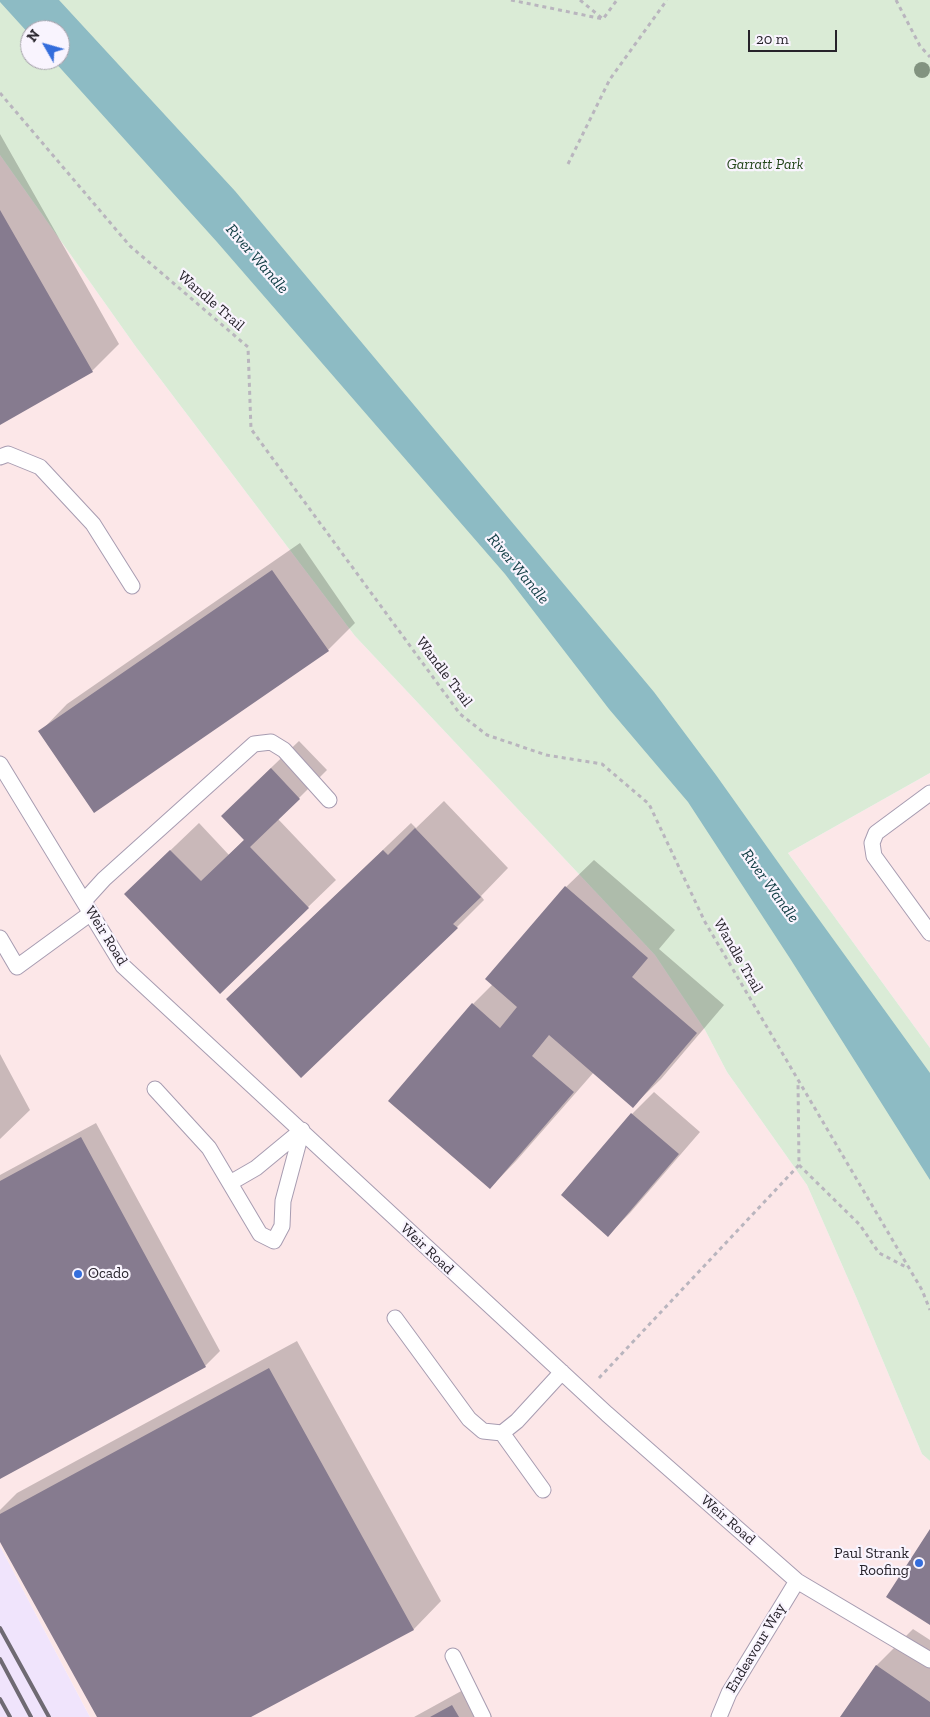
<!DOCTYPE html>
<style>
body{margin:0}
#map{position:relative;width:930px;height:1717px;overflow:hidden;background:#f9f4fe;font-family:"Zilla Slab",serif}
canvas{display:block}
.north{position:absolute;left:20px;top:20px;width:50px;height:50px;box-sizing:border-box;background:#f9f4fe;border:1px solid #a5a0aa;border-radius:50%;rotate:308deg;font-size:14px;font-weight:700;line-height:20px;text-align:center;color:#27232b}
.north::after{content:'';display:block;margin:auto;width:18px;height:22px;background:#346ddc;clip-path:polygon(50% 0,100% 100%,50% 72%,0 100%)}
.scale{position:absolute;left:748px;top:30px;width:89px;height:22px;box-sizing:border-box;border:2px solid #27232b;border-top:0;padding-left:6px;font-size:15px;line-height:18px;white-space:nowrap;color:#27232b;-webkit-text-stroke:4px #f9f4fe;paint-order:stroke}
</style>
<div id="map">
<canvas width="930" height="1717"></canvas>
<div class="north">N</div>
<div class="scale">20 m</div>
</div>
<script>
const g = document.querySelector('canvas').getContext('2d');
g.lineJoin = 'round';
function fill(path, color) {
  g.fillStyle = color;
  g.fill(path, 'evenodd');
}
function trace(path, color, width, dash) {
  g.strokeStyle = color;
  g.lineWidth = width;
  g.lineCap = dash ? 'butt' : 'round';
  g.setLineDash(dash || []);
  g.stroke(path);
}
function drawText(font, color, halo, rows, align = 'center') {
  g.font = font + ' "Zilla Slab",serif';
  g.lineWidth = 4.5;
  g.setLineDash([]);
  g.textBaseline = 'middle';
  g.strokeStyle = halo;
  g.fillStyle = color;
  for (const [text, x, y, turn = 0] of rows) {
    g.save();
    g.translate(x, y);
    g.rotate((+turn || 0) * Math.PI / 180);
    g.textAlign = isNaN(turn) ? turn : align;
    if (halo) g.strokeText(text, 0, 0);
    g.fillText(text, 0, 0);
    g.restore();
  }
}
fill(new Path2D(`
 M0,1546L90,1717H0Z`), '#f0e4fc');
fill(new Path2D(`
 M0,155L136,347L355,636L655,955L705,1030L727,1072L807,1185L857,1299L922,1454L930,1461V1717H90L0,1546Z
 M930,773V1048L788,853Z`), '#fce7e8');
fill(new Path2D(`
 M0,0H930V773L788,853L930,1048V1461L922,1454L857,1299L807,1185L727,1072L705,1030L655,955L355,636L136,347L0,155ZM30,30H60V60H30Z`), '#daebd6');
fill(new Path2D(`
 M0,0H59L235,191L654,692L716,775L802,896L930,1073V1180L791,960L688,802L609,709L505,574L217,242L53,60H60V30H30V35L0,2Z`), '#8dbbc4');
fill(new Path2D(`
 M0,134L119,344L92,371L0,421Z
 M300,543L355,623L328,650L40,732L67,704Z
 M299,741L327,770L278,819L336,880L220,992L153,867L199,823L229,855L245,839L250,788Z
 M444,801L508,868L481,896L484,900L457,927L255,972L411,823L416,828Z
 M594,860L675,930L659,949L724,1005L661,1079L633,1106L594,1072L517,1160L490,1188L473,1004L493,984L566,887Z
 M0,1054L30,1110L0,1139Z
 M654,1092L700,1132L630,1213L608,1235L562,1195L632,1114Z
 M96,1123L220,1351L205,1366L0,1478V1175Z
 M297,1341L441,1601L414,1629L248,1717H98L0,1539V1510L17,1493Z
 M913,1629L930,1640V1717H841L877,1665Z
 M474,1684L492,1717H414Z`), '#0003');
fill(new Path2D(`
 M0,210L93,372L0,425Z
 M272,570L329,651L94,813L38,731Z
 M271,768L300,799L250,847L309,908L220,994L124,894L170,850L201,881L244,840L221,816Z
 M415,828L481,897L453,924L458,928L301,1078L226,999L383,850L388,855Z
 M565,886L648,958L632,977L697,1033L633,1108L549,1035L532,1056L574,1092L490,1189L388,1101L472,1003L500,1028L517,1007L485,979Z
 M631,1113L679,1154L608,1237L561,1195Z
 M81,1137L206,1367L0,1479V1181Z
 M269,1368L414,1630L251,1717H97L0,1542V1514Z
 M930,1529V1625L886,1597Z
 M876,1665L930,1702V1717H840Z
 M452,1705L459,1717H430Z`), '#867b8f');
const lane = new Path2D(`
 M0,457L8,454L40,467L93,524L132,586
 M0,764L123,966L607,1414L797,1581L930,1660
 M930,793L876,833L872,843L874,856L930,933
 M84,901L104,879L254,744L271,742L284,750L329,800
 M0,938L17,967L91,913
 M155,1089L209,1148L260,1234L274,1241L282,1226L283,1201L302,1130
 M230,1183L256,1168L302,1130
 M395,1318L469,1419L483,1431L502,1433L517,1421L562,1372
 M502,1433L543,1490
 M453,1656L483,1717
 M719,1717L729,1693L797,1581`);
trace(lane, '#a79cb1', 17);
trace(new Path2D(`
 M511,0L603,19L617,0
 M580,0L603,19
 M896,0L920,46L930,57
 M0,93L130,246L248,347L251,429L460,714L487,735L546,755L602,764L649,804L705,922L922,1290L930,1310
 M568,164L610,79L667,0
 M799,1165L860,1225L879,1253L908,1268
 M599,1378L799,1165L798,1081`), '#b9b5be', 3, [4, 4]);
trace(lane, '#fff', 15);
trace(new Path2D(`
 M0,1628L49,1717
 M0,1659L31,1717
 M0,1699L10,1717`), '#6f6a73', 4);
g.fillStyle = '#829380';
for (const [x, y] of [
 [922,70]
]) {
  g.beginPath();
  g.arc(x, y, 8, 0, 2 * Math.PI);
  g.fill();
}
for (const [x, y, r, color] of [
 [78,1274,5,"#346ddc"],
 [919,1563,5,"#346ddc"]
]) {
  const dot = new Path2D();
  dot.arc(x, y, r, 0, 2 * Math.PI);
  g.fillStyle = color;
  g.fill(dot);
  trace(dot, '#f9f4fe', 2);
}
drawText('italic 15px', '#214418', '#f9f4fe', [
 ["Garratt Park",765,165]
]);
drawText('15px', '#27232b', '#f9f4fe', [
 ["Wandle Trail",211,301,41],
 ["Wandle Trail",444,672,53],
 ["Weir Road",106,936,58],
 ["Wandle Trail",738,956,60],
 ["Weir Road",427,1249,43],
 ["Weir Road",728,1520,41],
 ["Endeavour Way",756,1648,-59]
]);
drawText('15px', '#27232b', '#f9f4fe', [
 ["Ocado",88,1274],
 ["Paul Strank",909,1554,"right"],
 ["Roofing",909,1571,"right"]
], 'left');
drawText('italic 16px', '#144047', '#f9f4fe', [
 ["River Wandle",257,259,49],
 ["River Wandle",518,569,50],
 ["River Wandle",770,886,54]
]);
</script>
